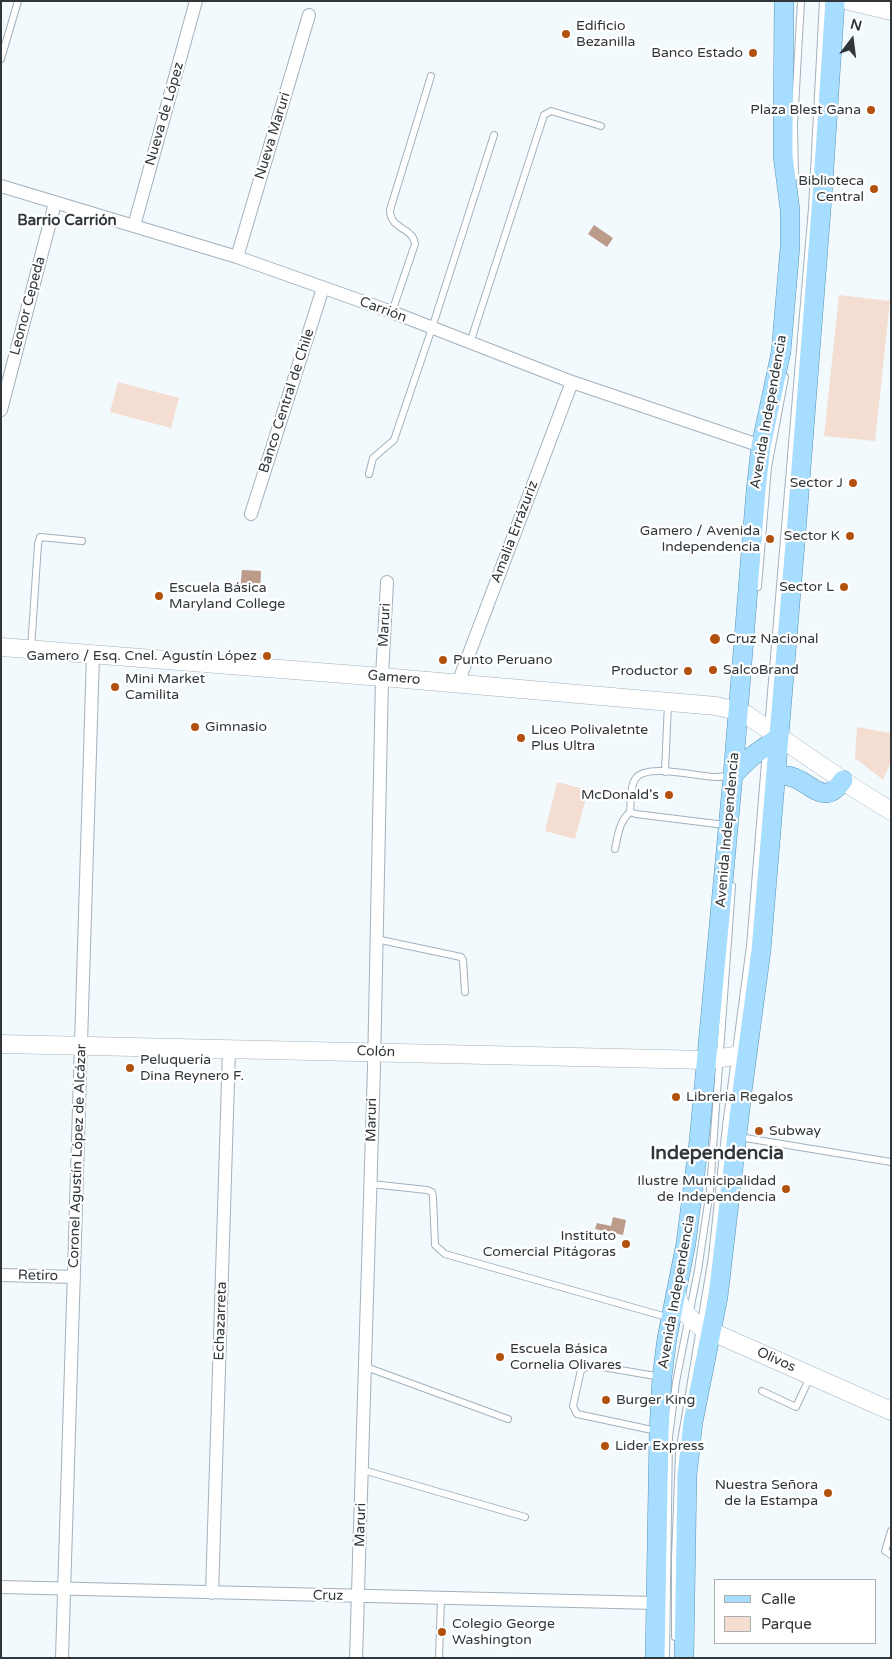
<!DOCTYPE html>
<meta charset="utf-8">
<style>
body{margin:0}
#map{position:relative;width:892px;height:1659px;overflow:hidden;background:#f3fafe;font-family:"Varela Round",sans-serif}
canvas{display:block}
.frame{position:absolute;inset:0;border:2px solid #30363a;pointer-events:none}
.legend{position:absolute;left:714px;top:1579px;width:162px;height:65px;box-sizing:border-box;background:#fff;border:1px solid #acafb0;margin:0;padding:6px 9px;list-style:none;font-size:15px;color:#30363a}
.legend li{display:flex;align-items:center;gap:10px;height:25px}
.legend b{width:25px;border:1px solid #acafb0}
.north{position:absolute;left:827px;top:15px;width:50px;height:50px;-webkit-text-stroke:4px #fff;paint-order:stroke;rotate:15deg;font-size:14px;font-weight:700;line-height:20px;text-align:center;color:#30363a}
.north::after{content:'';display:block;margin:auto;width:18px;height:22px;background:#30363a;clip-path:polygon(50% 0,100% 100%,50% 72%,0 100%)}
</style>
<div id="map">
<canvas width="892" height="1659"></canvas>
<div class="frame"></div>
<ul class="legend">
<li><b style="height:6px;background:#a7ddfe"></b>Calle</li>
<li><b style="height:14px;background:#f4ddd1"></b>Parque</li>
</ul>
<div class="north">N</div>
</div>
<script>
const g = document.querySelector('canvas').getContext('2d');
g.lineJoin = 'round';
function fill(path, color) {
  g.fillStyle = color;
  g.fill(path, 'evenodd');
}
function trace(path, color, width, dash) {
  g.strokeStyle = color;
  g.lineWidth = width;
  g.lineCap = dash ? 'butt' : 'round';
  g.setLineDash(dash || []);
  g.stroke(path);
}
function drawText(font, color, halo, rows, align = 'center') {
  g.font = font + ' "Varela Round",sans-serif';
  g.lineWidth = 4.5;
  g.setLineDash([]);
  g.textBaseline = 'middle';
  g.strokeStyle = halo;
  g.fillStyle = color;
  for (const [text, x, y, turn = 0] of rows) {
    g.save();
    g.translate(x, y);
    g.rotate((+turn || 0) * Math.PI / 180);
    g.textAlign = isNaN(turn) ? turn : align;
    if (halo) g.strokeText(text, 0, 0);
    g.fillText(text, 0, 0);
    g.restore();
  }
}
fill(new Path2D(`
 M839,295L890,301L875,441L824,436Z
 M118,382L179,398L171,428L110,412Z
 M857,727L891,733V761L883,780L855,758Z
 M557,782L588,790L575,839L545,831Z`), '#f4ddd1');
fill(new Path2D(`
 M594,225L613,238L607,247L588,234Z
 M242,570L261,571L260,591L240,590Z
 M613,1217L626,1220L623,1235L595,1229L597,1223L611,1226Z`), '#bc9b8b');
const lane = new Path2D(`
 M1,59L18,1
 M795,177L794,125L801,1
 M392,312L415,244C413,227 390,230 390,210L431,76
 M470,343L544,115L551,111L601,126
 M369,474L373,458L394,440L432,328L494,135
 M758,587L768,467L785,377
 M31,649L38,544L40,537L82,541
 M768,728L812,208L823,1
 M665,772L668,703
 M630,812L636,814L725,825
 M615,849C618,835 619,822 630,812C631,802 630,785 636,778C648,763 698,777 716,777C721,777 726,776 731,776
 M376,939L461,957L463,960L465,992
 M739,1137L891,1162
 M371,1184L427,1190L432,1192L433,1197L435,1245L445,1254L670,1318
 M366,1367L508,1419
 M762,1391L796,1407L810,1377
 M657,1431L577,1414L573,1406L581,1370L591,1365L661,1377
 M363,1470L525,1517
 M891,1531L885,1551L891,1555
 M675,1637V1557L679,1453L712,1257L726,1126L750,946L766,750
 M439,1658L441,1599
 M666,1658L669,1437L676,1382L698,1270L710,1190L732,886`);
const street = new Path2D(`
 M1,186L237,257L392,312L572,382L761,446
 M134,226L196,1
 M237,257L309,15
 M1,410L55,203
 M251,514L323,288
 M458,683L572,382
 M1,1275L74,1277
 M1,1587L655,1603
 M212,1593L229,1049
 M62,1658L93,655
 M356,1658L374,1068L382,677L387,582`);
const secondary = new Path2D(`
 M849,1L891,11
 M1,647L382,677L716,706L738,711L747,715L857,790L891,811
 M1,1044L707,1060L735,1056L748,1049
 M676,1292C679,1308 688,1318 701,1327L891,1411`);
const primary = new Path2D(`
 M733,775L751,757L779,737
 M776,777C780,776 784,775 788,776C810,779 823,810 843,780
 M655,1658L659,1431L662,1377L667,1338L686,1243L699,1141L733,775L756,490L761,446L781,352L790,247V210L783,156V131L784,1
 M684,1658L687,1475L693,1422L718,1297L742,1092L761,951L797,520L822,198L835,1`);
trace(lane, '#a2b1bc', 8);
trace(street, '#a2b1bc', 14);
trace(secondary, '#a2b1bc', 19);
trace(primary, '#5894b9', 20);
trace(lane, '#fff', 6);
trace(street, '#fff', 12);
trace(secondary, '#fff', 18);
trace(primary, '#a7ddfe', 19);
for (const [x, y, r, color] of [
 [566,34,5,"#b2510e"],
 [753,53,5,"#b2510e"],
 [871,110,5,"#b2510e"],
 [874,189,5,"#b2510e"],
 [853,483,5,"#b2510e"],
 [850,536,5,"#b2510e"],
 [770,539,5,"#b2510e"],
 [844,587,5,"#b2510e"],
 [159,596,5,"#b2510e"],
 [715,639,6,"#b2510e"],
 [267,656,5,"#b2510e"],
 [443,660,5,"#b2510e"],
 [713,670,5,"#b2510e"],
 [688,671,5,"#b2510e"],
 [115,687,5,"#b2510e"],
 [195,727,5,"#b2510e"],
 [521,738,5,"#b2510e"],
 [669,795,5,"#b2510e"],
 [130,1068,5,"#b2510e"],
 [676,1097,5,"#b2510e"],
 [759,1131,5,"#b2510e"],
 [786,1189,5,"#b2510e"],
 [626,1244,5,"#b2510e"],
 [500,1357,5,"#b2510e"],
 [606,1400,5,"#b2510e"],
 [605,1446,5,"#b2510e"],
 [828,1493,5,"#b2510e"],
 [442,1632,5,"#b2510e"]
]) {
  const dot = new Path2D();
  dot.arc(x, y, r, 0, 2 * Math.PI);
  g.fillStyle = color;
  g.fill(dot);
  trace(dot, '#fff', 2);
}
drawText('14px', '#30363a', '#fff', [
 ["Edificio",576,26],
 ["Bezanilla",576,42],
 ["Banco Estado",743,53,"right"],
 ["Plaza Blest Gana",861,110,"right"],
 ["Biblioteca",864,181,"right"],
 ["Central",864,197,"right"],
 ["Sector J",843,483,"right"],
 ["Gamero / Avenida",760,531,"right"],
 ["Independencia",760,547,"right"],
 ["Sector K",840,536,"right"],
 ["Sector L",834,587,"right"],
 ["Escuela Básica",169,588],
 ["Maryland College",169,604],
 ["Cruz Nacional",726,639],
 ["Gamero / Esq. Cnel. Agustín López",257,656,"right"],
 ["Punto Peruano",453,660],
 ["SalcoBrand",723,670],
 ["Productor",678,671,"right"],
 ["Mini Market",125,679],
 ["Camilita",125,695],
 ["Gimnasio",205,727],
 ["Liceo Polivaletnte",531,730],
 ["Plus Ultra",531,746],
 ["McDonald's",659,795,"right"],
 ["Peluquería",140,1060],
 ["Dina Reynero F.",140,1076],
 ["Libreria Regalos",686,1097],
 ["Subway",769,1131],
 ["Ilustre Municipalidad",776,1181,"right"],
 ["de Independencia",776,1197,"right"],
 ["Instituto",616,1236,"right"],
 ["Comercial Pitágoras",616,1252,"right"],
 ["Escuela Básica",510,1349],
 ["Cornelia Olivares",510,1365],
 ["Burger King",616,1400],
 ["Lider Express",615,1446],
 ["Nuestra Señora",818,1485,"right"],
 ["de la Estampa",818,1501,"right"],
 ["Colegio George",452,1624],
 ["Washington",452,1640]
], 'left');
drawText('14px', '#30363a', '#fff', [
 ["Nueva de López",165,114,-74],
 ["Nueva Maruri",273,136,-73],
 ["Leonor Cepeda",28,306,-75],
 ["Carrión",383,310,20],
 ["Banco Central de Chile",287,401,-72],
 ["Avenida Independencia",769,412,-80],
 ["Amalia Errázuriz",515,532,-69],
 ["Maruri",385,625,-87],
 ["Gamero",394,678,5],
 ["Avenida Independencia",728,830,-85],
 ["Colón",376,1052,2],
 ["Maruri",372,1120,-89],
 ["Coronel Agustín López de Alcázar",78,1156,-88],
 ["Retiro",38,1276,1],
 ["Avenida Independencia",677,1292,-80],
 ["Echazarreta",221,1321,-88],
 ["Olivos",776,1360,24],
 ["Maruri",361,1525,-88],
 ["Cruz",328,1596,1]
]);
drawText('bold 15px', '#30363a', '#fff', [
 ["Barrio Carrión",67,221]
]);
drawText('bold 19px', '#30363a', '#fff', [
 ["Independencia",717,1154]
]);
</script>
